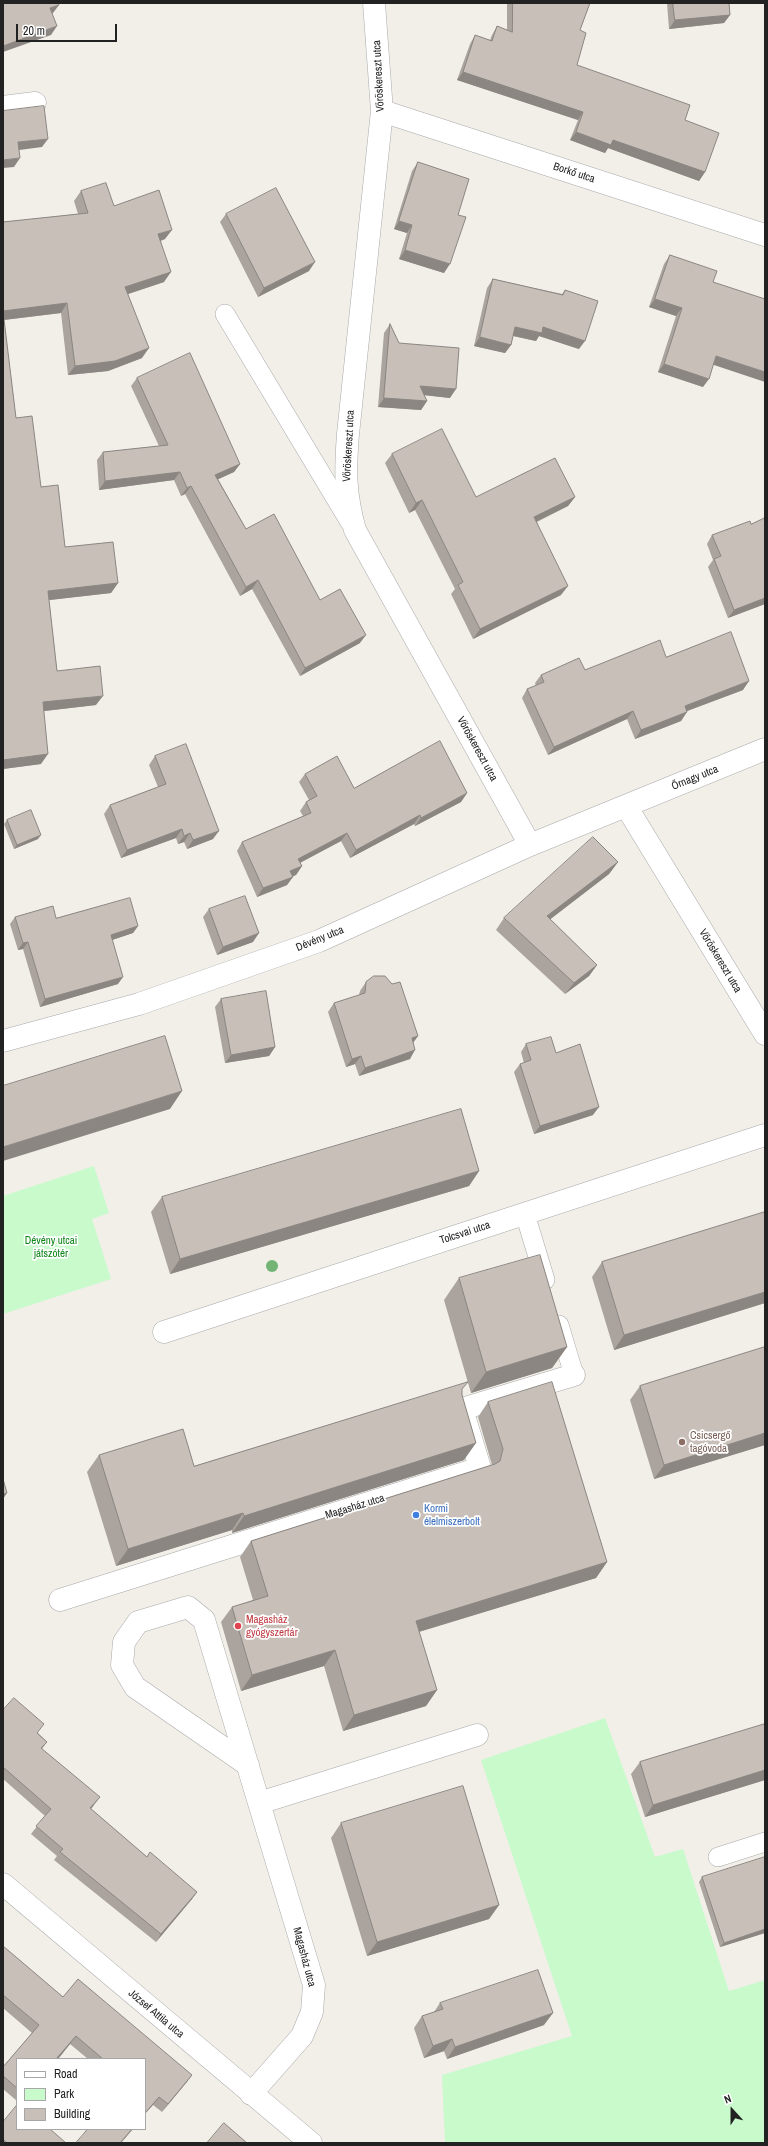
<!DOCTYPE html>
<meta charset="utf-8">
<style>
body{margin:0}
#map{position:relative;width:768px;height:2146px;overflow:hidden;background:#f2efe9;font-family:"Archivo Narrow",sans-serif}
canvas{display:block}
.frame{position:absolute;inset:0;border:4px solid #222;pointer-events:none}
.legend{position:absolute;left:16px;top:2058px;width:130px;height:72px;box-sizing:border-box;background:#fff;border:1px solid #a7a7a7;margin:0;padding:5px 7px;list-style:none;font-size:12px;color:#222}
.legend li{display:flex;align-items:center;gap:8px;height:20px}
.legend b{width:20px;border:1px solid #a7a7a7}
.north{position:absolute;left:712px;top:2090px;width:40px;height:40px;-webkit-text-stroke:3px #fff;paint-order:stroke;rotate:339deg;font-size:11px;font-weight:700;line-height:16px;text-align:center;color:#222}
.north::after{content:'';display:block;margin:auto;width:14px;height:18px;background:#222;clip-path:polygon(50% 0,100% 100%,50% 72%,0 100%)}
.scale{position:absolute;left:16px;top:24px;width:101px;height:18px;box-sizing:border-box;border:2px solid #222;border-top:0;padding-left:5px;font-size:12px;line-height:14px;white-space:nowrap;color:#222;-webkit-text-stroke:3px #fff;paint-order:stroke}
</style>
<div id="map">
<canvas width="768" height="2146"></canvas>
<div class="frame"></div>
<ul class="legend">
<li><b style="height:5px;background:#fff"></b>Road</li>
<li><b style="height:11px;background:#c8facc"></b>Park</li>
<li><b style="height:11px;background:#c7bfb8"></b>Building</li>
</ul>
<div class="north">N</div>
<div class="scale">20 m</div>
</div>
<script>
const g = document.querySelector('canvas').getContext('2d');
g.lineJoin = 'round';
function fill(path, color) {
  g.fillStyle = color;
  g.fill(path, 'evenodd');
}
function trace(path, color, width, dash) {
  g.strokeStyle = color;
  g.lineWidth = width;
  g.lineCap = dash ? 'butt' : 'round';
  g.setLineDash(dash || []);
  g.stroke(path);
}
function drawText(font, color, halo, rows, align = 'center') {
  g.font = font + ' "Archivo Narrow",sans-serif';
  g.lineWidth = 3.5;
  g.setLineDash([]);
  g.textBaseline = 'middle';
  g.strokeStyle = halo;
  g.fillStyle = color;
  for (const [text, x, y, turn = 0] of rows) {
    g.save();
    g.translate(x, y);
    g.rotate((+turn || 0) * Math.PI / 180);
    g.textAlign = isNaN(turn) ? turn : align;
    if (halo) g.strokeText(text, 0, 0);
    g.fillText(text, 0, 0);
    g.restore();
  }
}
fill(new Path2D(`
 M94,1166L109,1213L92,1219L111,1279L3,1314V1196Z
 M605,1718L655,1857L683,1849L729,1991L765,1980V2143H445L442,2075L572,2036L481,1760Z`), '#c8facc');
const service = new Path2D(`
 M225,314L350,522
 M525,1214L545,1280
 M559,1325L574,1375
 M718,1857L765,1842`);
const pedestrian = new Path2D(`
 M60,1600L480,1468L462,1409L574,1375`);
const minor = new Path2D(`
 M374,3L382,111L348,434C345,472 345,494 355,530L530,845
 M3,107L35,103
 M382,111L765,235
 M626,806L765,1034
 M3,1041L139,1004L319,941L530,845L765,749
 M164,1332L765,1135
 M248,1765L135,1687L122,1665L124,1642L138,1622L188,1607L204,1620L259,1803
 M3,1884L311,2143
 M251,2094L302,2036L312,2012L314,1985L259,1803L477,1735`);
trace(service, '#a9a9a9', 20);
trace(pedestrian, '#a9a9a9', 23);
trace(minor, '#a9a9a9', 23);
trace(service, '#fff', 19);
trace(pedestrian, '#fff', 22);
trace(minor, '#fff', 22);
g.fillStyle = '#74b475';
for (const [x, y] of [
 [272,1266]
]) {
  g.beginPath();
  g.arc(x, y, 6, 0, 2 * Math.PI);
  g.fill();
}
fill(new Path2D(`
 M507,3H590L580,30L577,65L685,120L705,172L699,181L608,148L605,153L570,140L578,120L457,80L470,44L475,35L490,40L492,35L497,26L507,30Z
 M667,3H729L730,15L724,23L669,29Z
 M418,162L458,215L444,273L399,259L407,233L394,229L412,171Z
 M81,191L114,206L165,239L161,241L164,282L128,294L142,358L108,371L68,375L61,313L4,320L16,418L41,487L65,547L118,583L111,593L49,600L57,671L96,705L44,711L41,764L3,769V222L78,214L74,201Z
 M226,214L309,271L258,297L220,222Z
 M670,255L713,282L703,387L658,372L676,316L649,307L664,264Z
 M493,279L562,294L565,290L579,349L539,336L536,341L513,336L511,345L505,353L474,346L487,288Z
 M390,324L399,343L450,398L424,395L427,401L421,410L378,407L384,333Z
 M137,378L240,464L234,472L218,479L246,529L320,600L360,643L300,676L252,589L240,596L185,494L181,496L174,480L99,490L97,460L103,452L159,446L131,386Z
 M392,454L476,497H575L568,506L537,522L561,595L473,639L451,594L455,589L415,510L409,513L385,463Z
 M765,518V604L728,618L708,567L713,560L707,544L712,535L751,524Z
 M666,657L743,690L687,711L681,721L635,739L627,719L548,755L522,698L527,689L536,686L535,683L541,675L585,670Z
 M155,756L213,839L187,849L184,842L178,844L176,838L121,858L104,814L110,805L158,787L149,765Z
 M305,774L354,788L467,793L461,802L415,826L414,824L350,858L341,841L300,863L302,866L296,875L293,876L287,885L257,897L237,851L242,842L303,816L300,811L306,802L309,800L299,782Z
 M7,820L38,839L14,849L4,824Z
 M618,862L609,874L550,919L597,965L589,976L565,994L496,930L504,918Z
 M209,909L253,942L217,955L203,917Z
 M15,917L56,918L138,926L133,933L112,940L118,984L40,1007L23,949L18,950L10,924Z
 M366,982L418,1036L413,1043L410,1059L359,1076L355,1064L346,1067L328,1012L334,1003L359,995L360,991Z
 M221,999L275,1047L269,1056L225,1063L215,1007Z
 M526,1044L556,1053L593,1115L534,1134L514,1072L520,1064L524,1063L521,1052Z
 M479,1171L469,1186L170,1274L151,1212L162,1197Z
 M765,1212V1303L614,1350L592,1277L602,1262Z
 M459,1278L567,1347L552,1368L471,1393L444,1300Z
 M765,1347V1445L654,1479L630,1400L640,1386Z
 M462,1390L464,1460L232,1533V1530L116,1566L87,1472L99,1455L194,1466Z
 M488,1402L607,1562L596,1578L419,1632L437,1690L426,1706L343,1731L324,1666L241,1691L221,1622L232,1607L253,1600L240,1557L251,1541L492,1465L478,1417Z
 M3,1710L38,1733L47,1742L42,1749L94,1805L91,1809L147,1857L197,1892L192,1899L156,1942L54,1860L57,1856L31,1834L45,1816L3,1779Z
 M765,1724V1780L645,1817L631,1774L640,1762Z
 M341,1823L499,1905L489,1919L367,1956L331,1838Z
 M702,1877L765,1933L720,1947L699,1882Z
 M3,1946L63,1997L192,2075L186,2083L162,2112L153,2105L145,2059H88L70,2044L58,2059H17V2101L3,2089V2067L32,2033L3,2008Z
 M440,2003L544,2025L447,2059L444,2051L424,2058L414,2028L422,2016L434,2012Z
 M3,2122L66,2143H3Z`), '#aba49e');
fill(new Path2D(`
 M59,5L53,13L44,17L50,8Z
 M730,15L724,23L669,29L675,20Z
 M57,26L51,35L3,52V46Z
 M463,72L583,112L578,120L457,80Z
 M576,132L613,140L705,172L699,181L608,148L605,153L570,140Z
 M48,139L42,147L12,151L18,142Z
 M20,158L14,167L3,168V160Z
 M399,221L412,225L407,233L394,229Z
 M172,230L165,239L152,243L158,234Z
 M405,250L450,264L444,273L399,259Z
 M315,262L309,271L258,297L264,288Z
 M171,272L164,282L119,297L125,287Z
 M655,299L682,308L676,316L649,307Z
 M67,303L61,313L3,320V311Z
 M515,327H543L585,341L579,349L539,336L536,341L509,335Z
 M480,337L511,345L505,353L474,346Z
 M149,348L142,358L108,371L68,375L75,366Z
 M716,356L765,372V382L711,364Z
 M664,364L709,379L703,387L658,372Z
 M420,386L456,389L450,398L414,394Z
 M384,398L427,401L421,410L378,407Z
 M240,464L234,472L210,483L215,475Z
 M180,472L174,480L99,490L105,481Z
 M191,486L185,494L181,496L187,488Z
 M575,497L568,506L527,526L534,517Z
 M422,500L415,510L409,513L416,503Z
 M258,580L252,589L240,596L246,587Z
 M118,583L111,593L41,601L48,591Z
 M568,586L561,595L473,639L480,629Z
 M765,598V604L728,618L734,610Z
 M366,635L360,643L300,676L305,668Z
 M749,681L743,690L679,714L685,706Z
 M103,696L96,705L36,712L43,702Z
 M633,711L627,719L548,755L554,747Z
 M687,712L681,721L635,739L641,730Z
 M48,754L41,764L3,769V760Z
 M467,793L461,802L415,826L421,818Z
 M420,815L414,824L350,858L356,850Z
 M182,829L176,838L121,858L127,850Z
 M219,831L213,839L187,849L193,840Z
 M190,833L184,842L178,844L184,836Z
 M347,833L341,841L292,867L298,859Z
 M41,835L38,839L14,849L17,845Z
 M618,862L609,874L539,928L547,916Z
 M302,866L296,875L284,880L290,871Z
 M293,877L287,885L257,897L263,888Z
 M138,926L133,933L106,942L111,935Z
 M259,933L253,942L217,955L223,947Z
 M28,942L23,949L18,950L23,943Z
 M597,965L589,976L565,994L574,983Z
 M123,977L118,984L40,1007L45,999Z
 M418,1036L412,1044V1038Z
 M275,1047L269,1056L225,1063L231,1055Z
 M415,1050L410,1059L359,1076L365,1068Z
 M361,1056L355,1064L346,1067L352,1059Z
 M182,1091L170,1109L3,1161V1147Z
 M599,1107L593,1115L534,1134L540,1126Z
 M479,1171L469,1186L170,1274L180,1259Z
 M765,1292V1303L614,1350L624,1335Z
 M567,1347L552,1368L471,1393L486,1372Z
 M765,1433V1445L654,1479L664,1465Z
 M476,1443L464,1460L232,1533L244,1516Z
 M7,1493L3,1499V1494Z
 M243,1513L232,1530L116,1566L128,1549Z
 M607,1562L596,1578L405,1636L416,1621Z
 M335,1650L324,1666L241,1691L252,1675Z
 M437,1690L426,1706L343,1731L354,1715Z
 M765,1770V1780L645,1817L653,1805Z
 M100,1797L94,1805L85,1816L90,1808Z
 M197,1892L192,1899L156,1942L161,1934Z
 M499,1905L489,1919L367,1956L377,1942Z
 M765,1929V1933L720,1947L724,1943Z
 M553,2013L544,2025L447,2059L455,2047Z
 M76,2036L70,2044L58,2059H56Z
 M452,2039L444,2051L424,2058L433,2046Z
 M192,2075L186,2083L162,2112L168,2104Z
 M159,2097L153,2105L145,2114V2113Z
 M132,2129H133L121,2143H120Z`), '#8b8681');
const building = new Path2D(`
 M3,3H58L59,5L50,8L57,26L3,46Z
 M513,3H590L580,30L586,33L577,65L690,105L685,120L719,133L705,172L613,140L611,145L576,132L583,112L463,72L475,35L492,41L497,26L512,32Z
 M673,3H729L730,15L675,20Z
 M44,106L48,139L18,142L20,158L3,160V111Z
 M418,162L469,179L458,215L466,217L450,264L405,250L412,225L399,221Z
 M106,183L114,206L159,190L172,230L158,234L171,272L125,287L149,348L115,361L75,366L67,303L3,311L16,418L32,416L41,487L58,485L65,547L113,542L118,583L48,591L57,671L100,666L103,696L43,702L48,754L3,760V222L88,213L81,191Z
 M276,188L315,262L264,288L226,214Z
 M670,255L717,271L713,282L765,299V372L716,356L709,379L664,364L682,308L655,299Z
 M493,279L563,295L565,290L598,301L585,341L543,327L542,333L515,327L511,345L480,337Z
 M390,324L399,343L459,348L456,389L420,386L427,401L384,398Z
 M190,353L240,464L215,475L246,529L274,514L320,600L340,589L366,635L305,668L258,580L246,587L191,486L187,488L180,472L105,481L103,452L168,445L137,378Z
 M442,429L476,497L555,458L575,497L534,517L568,586L480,629L458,585L463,582L422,500L416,503L392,454Z
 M765,518V598L734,610L714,559L721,556L712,535L750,521L751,524Z
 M731,632L749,681L685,706L687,712L641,730L633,711L554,747L527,689L544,682L541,675L579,658L585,670L660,640L666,657Z
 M440,741L467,793L421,818L420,815L356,850L347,833L298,859L302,866L290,871L293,877L263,888L242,842L311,813L306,802L317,796L305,774L337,756L354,788Z
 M186,744L219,831L193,840L190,833L184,836L182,829L127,850L110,805L166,784L155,756Z
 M31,810L41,835L17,845L7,820Z
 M593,837L618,862L547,916L597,965L574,983L504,918Z
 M245,896L259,933L223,947L209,909Z
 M130,898L138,926L111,935L123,977L45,999L28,942L23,943L15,917L53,906L56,918Z
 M374,976H385L392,984L400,982L418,1036L412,1038L415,1050L365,1068L361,1056L352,1059L334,1003L365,993L366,982Z
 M266,991L275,1047L231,1055L221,999Z
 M165,1036L182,1091L3,1147V1086Z
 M551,1037L556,1053L580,1044L599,1107L540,1126L520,1064L531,1060L526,1044Z
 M461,1109L479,1171L180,1259L162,1197Z
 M765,1212V1292L624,1335L602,1262Z
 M540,1255L567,1347L486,1372L459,1278Z
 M765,1347V1433L664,1465L640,1386Z
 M468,1382L462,1389V1395L476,1443L244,1516L243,1513L128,1549L99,1455L183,1429L194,1466Z
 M552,1382L607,1562L416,1621L437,1690L354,1715L335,1650L252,1675L232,1607L268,1596L251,1541L495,1464L500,1461L503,1449L488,1402Z
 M3,1479L7,1493L3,1494Z
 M14,1698L44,1724L37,1733L47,1742L41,1748L100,1797L90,1808L147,1857L150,1852L197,1892L161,1934L60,1852L63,1849L36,1826L51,1809L3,1767V1710Z
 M765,1724V1770L653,1805L640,1762Z
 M463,1786L499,1905L377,1942L341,1823Z
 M765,1857V1929L724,1943L702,1877Z
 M3,1946L63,1997L78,1979L192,2075L168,2104L159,2097L145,2113V2059H103L76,2036L56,2059H17V2088L3,2076V2067L39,2025L3,1995Z
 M538,1970L553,2013L455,2047L452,2039L433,2046L422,2016L443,2009L440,2003Z
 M17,2105V2129H50L66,2143H7L3,2139V2122Z
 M224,2123L247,2143H207Z
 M88,2129H132L120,2143H76Z`);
fill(building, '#c7bfb8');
trace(building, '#8b8681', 1);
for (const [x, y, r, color] of [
 [682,1442,4,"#8d6e63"],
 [416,1515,4,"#3f7fe0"],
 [238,1626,4,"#e0444e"]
]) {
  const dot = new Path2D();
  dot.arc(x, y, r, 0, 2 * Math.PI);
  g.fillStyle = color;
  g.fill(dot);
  trace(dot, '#fff', 1.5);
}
drawText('11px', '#222', '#fff', [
 ["Vöröskereszt utca",379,76,-93],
 ["Borkő utca",574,173,18],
 ["Vöröskereszt utca",349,446,-87],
 ["Vöröskereszt utca",477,749,61],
 ["Őrnagy utca",695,778,-22],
 ["Dévény utca",320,939,-22],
 ["Vöröskereszt utca",720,961,59],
 ["Tolcsvai utca",465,1233,-18],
 ["Magasház utca",355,1507,-17],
 ["Magasház utca",304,1957,75],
 ["József Attila utca",156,2014,40]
]);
drawText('11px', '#0c8416', '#fff', [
 ["Dévény utcai",51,1241],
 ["játszótér",51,1254]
]);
drawText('11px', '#785e54', '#fff', [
 ["Csicsergő",690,1436],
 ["tagóvoda",690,1449]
], 'left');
drawText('11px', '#366cbe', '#fff', [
 ["Kormi",424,1509],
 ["élelmiszerbolt",424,1522]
], 'left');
drawText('11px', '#be3a42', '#fff', [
 ["Magasház",246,1620],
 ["gyógyszertár",246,1633]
], 'left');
</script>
